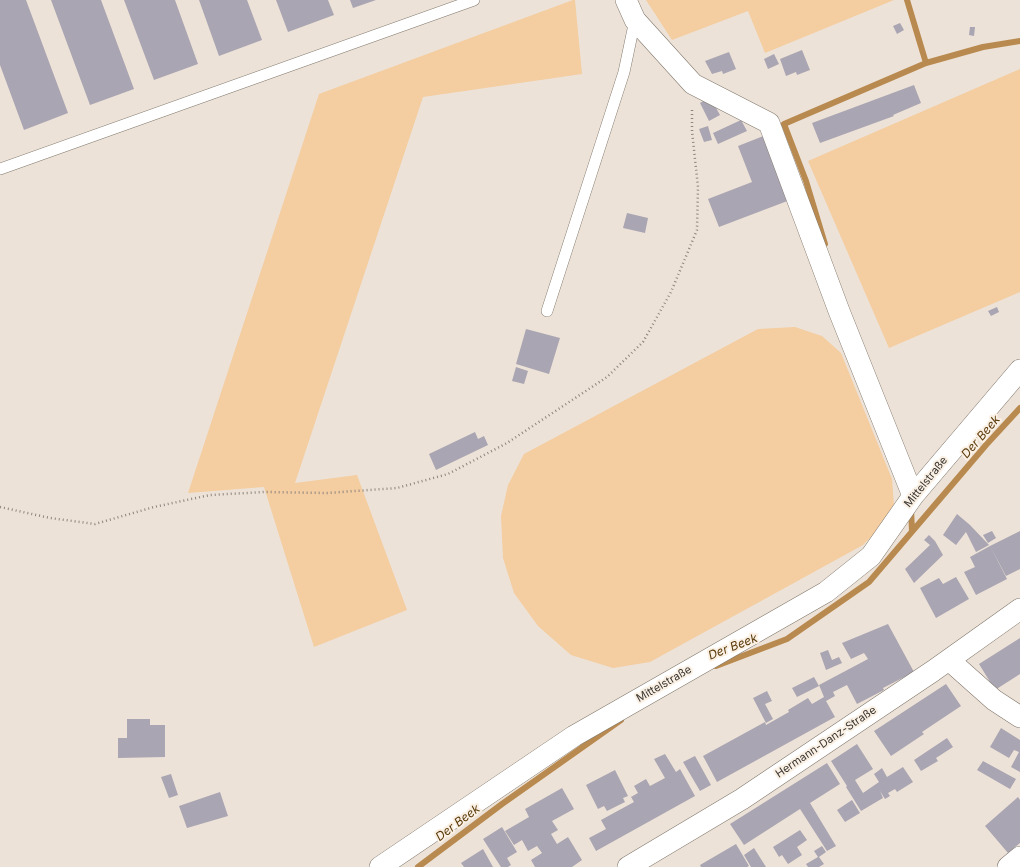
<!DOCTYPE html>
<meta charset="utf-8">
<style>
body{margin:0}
canvas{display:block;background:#ede2d7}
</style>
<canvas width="1020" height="867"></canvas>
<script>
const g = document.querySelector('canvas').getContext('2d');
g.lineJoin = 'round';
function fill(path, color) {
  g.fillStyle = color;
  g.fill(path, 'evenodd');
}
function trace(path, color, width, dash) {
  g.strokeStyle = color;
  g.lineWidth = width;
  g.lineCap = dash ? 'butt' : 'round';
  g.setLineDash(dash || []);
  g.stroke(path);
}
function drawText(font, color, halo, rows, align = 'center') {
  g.font = font + ' Inter,sans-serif';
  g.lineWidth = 4;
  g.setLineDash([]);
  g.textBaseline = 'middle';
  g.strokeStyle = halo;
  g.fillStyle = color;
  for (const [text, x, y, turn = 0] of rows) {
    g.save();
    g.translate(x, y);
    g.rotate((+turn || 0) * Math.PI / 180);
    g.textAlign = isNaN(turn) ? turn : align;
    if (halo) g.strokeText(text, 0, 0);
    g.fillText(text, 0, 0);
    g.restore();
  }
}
fill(new Path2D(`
 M573,0H575L582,74L423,97L295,483L357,475L407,610L314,647L264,487L188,493L319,94Z
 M646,0H894L765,53L748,11L672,40Z
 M1020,69V292L889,348L808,161Z
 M795,327L822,336L841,353L892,479L894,506L882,526L863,545L650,662L613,668L571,655L538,626L514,593L503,558L501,516L508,485L524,454L758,329Z`), '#f4cda0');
trace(new Path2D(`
 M907,0L926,63
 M825,244L806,181L784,124L926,63L983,47L1020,41
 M911,509L912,531
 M716,666L787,639L869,582L986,445L1020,408
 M418,867L502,804L621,720`), '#b98a50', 6);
fill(new Path2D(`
 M0,0H26L68,113L24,130L0,65Z
 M51,0H101L134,89L90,105Z
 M124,0H175L198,64L154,80Z
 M199,0H247L262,40L219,56Z
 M276,0H328L334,15L288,32Z
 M350,0H376L353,8Z
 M900,23L904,30L897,34L893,26Z
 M970,27H975L974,36L969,35Z
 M802,50L810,70L797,75L796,72L786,76L780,59Z
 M729,52L736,69L723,74L722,71L712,74L705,61Z
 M774,54L779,64L768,69L764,59Z
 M914,85L921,103L893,115L894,116L820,143L812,123Z
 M710,97L720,115L709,121L700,103Z
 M741,120L747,131L718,144L713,133Z
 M708,126L712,140L704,142L699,129Z
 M766,135L790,200L719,227L708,199L752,182L738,146Z
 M627,213L648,218L645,233L623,228Z
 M997,307L999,312L991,316L988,311Z
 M526,329L560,338L549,374L516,364Z
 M516,367L528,371L524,384L512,381Z
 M475,432L478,439L484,436L488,445L436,470L429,454Z
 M957,514L970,525L989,545L976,552L966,532L956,545L943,535Z
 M992,531L996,538L988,543L983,535Z
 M1020,531V569L1006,576L990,546Z
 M929,535L935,541L943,555L914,583L905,569L930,545L924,540Z
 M990,546L1007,579L976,595L964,572L975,567L970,557Z
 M956,577L969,599L936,618L920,588L939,578L943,584Z
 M888,624L914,672L883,688L884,690L857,704L847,685L833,692L835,696L826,701L835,717L717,782L703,756L765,722L766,725L789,712L788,710L808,698L812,704L824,697L819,685L868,659L864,653L851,659L842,643Z
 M1020,638V674L995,690L979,664Z
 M828,650L832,660L839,657L842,663L826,670L820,653Z
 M814,677L819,686L797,697L792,688Z
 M946,684L961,706L922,732L924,734L891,756L874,731Z
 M767,691L772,701L765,704L773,719L766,723L753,698Z
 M127,719H150V725H165V757L118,758V738H127Z
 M1001,728L1020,740V772L1011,767L1019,752L1014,750L1009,758L990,747Z
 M947,738L953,747L936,758L938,761L921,771L914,760Z
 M857,744L873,769L855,780L863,793L879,782L874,774L882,768L887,777L903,767L913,782L897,792L895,789L888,793L890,796L885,799L880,791L883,798L861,811L846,787L847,786L831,761Z
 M665,754L676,772L680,769L695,796L596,851L589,838L606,829L601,820L634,802L631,797L638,793L634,786L646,779L650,786L665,778L654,759Z
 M695,756L711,785L700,791L683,762Z
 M983,761L1016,779L1010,789L977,770Z
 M827,763L840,784L810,803L836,846L827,851L800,809L744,845L730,824Z
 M615,770L628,796L623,798L625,802L607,811L604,806L598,809L586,785Z
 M171,774L178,795L169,798L161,777Z
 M562,788L574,809L552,821L558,830L551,834L557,844L568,837L582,860L572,867H535L531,860L542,853L537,846L528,851L522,840L514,845L505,831L529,817L525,809Z
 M220,792L228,816L187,828L179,806Z
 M1018,797L1020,800V843L1008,853L985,826Z
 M852,800L860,813L845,822L837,810Z
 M502,827L517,852L507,858L511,865L508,867H501L483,839Z
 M800,830L807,840L797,847L802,855L788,864L782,855L779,857L773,847Z
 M736,844L749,866L747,867H701L700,865Z
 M822,846L826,852L819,857L824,864L819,867H808L806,864L818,857L814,851Z
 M754,848L766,867H751L744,855Z
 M483,849L493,867H464L461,863Z`), '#a9a5b2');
const lane = new Path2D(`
 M0,169L474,0
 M547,311L624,72L635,20`);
const street = new Path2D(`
 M626,0L635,20L693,84L769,123L839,311L913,496
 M949,660L994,700L1020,717
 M380,867L574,736L826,592L871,556L913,496L1020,370
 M628,867L742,799L933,671L1020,609
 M1008,867L1020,857`);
trace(lane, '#81786d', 12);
trace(street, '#81786d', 22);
trace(new Path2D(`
 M0,507L50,518L95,524L154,507L210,495L264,492L327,493L397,488L448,474L507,443L607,377L643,342L671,292L697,230L698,187L692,131V107`), '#8d867f', 2.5, [1, 3]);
trace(lane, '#fff', 11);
trace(street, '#fff', 21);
drawText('11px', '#393531', '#faf0e4', [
 ["Mittelstraße",926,482,-51],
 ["Mittelstraße",664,684,-30],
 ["Hermann-Danz-Straße",826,742,-34]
]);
drawText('italic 12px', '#5a3a0a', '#faf0e4', [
 ["Der Beek",981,437,-49],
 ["Der Beek",733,647,-21],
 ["Der Beek",458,823,-37]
]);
</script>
